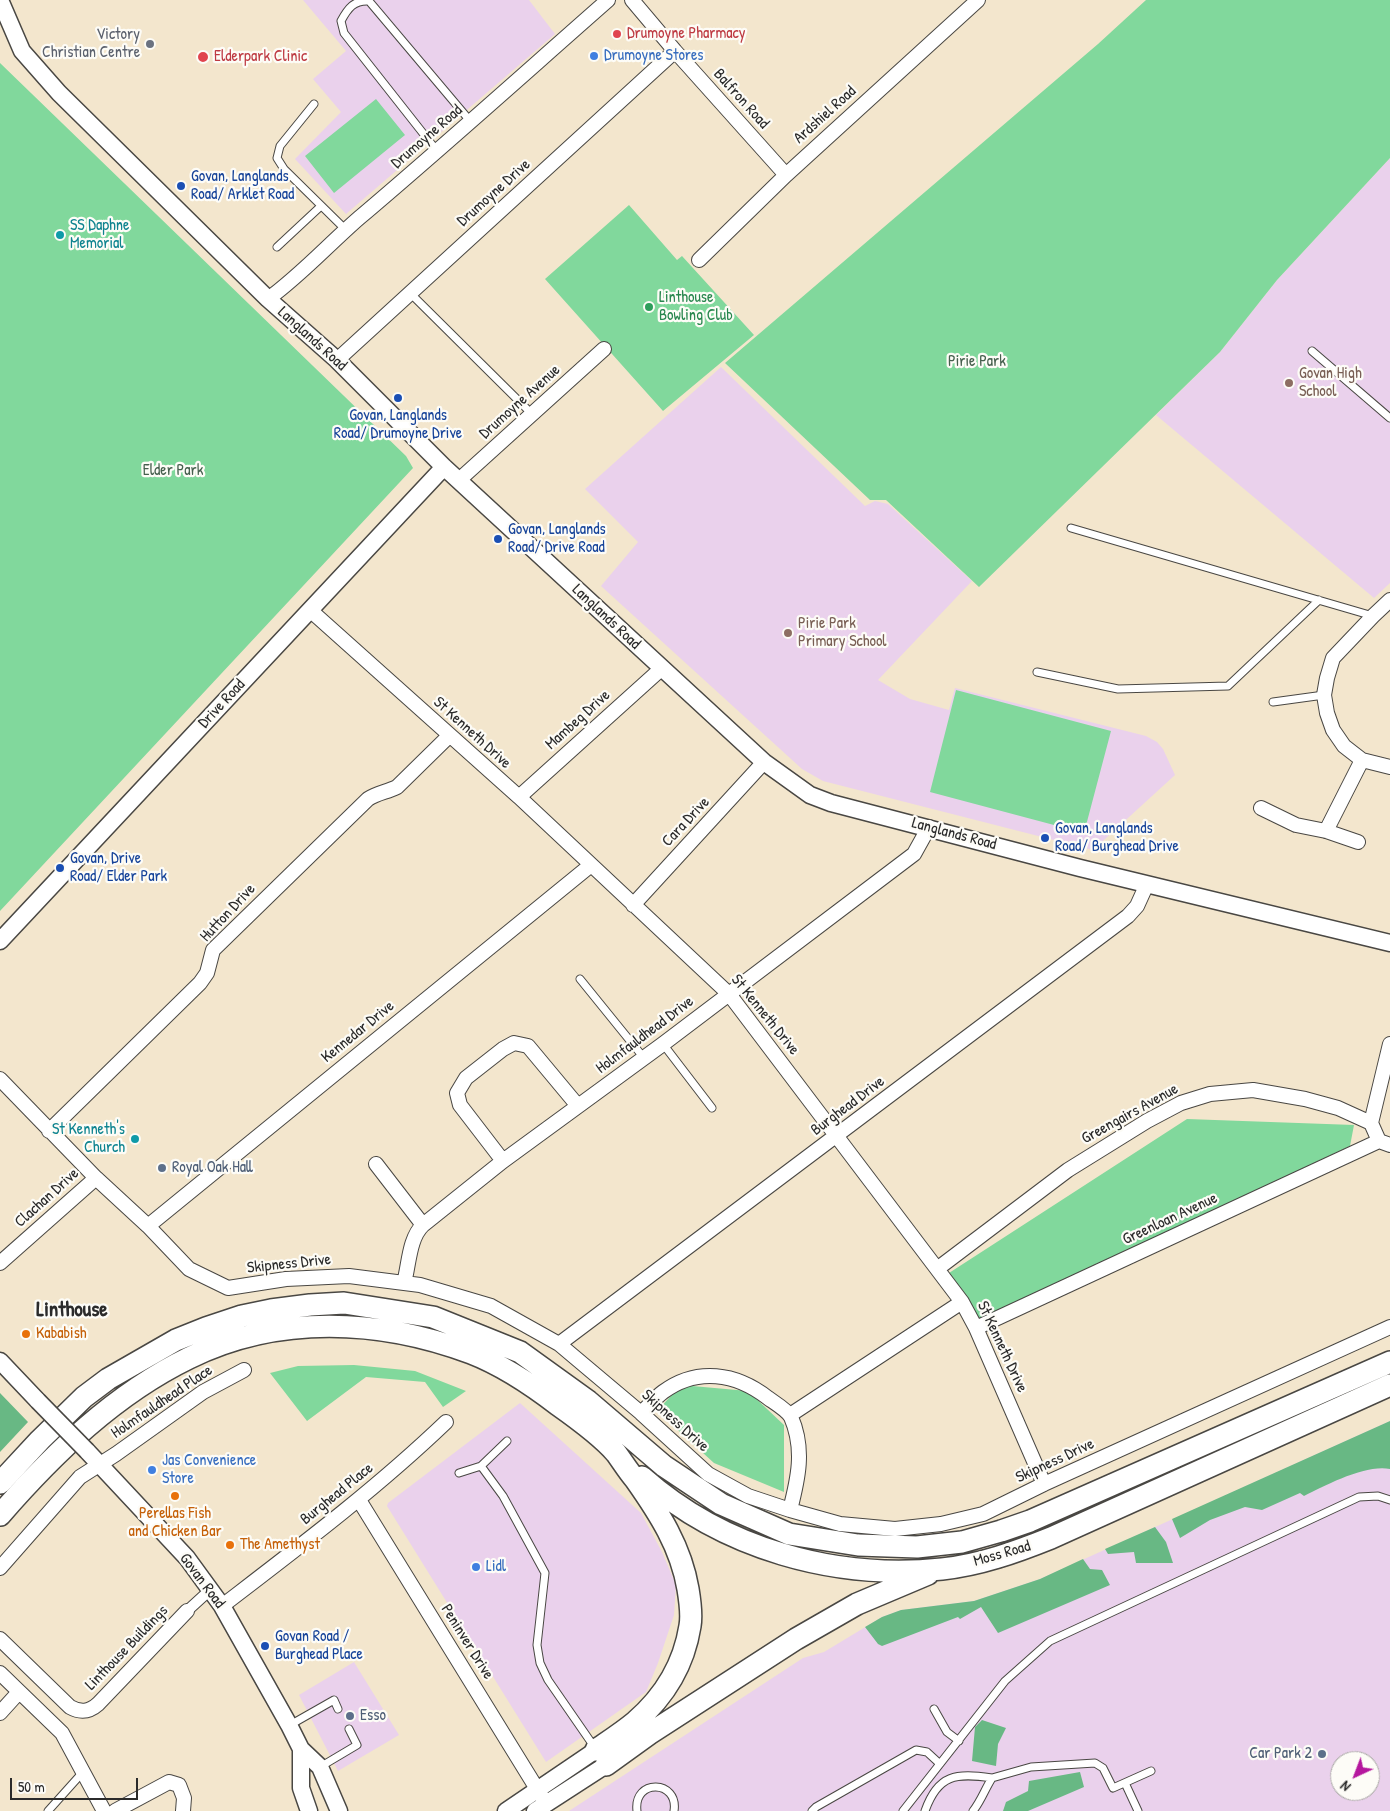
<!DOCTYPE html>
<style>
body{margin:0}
#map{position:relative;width:1390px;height:1811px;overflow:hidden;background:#f3e6cd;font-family:"Patrick Hand",sans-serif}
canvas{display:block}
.north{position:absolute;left:1330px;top:1751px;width:50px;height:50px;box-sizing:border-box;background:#fdfcf7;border:1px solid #a9a8a5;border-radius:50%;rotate:223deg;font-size:14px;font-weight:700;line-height:20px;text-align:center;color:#2b2b2b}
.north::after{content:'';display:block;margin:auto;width:18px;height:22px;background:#b5179e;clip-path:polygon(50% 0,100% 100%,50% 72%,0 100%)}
.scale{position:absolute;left:10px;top:1778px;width:128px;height:22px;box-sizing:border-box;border:2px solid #2b2b2b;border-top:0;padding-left:6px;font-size:15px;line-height:18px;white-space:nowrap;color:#2b2b2b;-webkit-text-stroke:4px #fdfcf7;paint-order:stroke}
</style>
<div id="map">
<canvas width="1390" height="1811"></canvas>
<div class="north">N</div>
<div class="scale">50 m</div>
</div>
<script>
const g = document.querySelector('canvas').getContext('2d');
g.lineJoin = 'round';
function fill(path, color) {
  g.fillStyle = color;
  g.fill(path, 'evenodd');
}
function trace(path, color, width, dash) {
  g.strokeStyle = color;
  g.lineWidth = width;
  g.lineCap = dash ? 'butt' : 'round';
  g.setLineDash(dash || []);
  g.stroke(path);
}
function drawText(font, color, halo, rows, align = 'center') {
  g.font = font + ' "Patrick Hand",sans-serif';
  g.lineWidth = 4.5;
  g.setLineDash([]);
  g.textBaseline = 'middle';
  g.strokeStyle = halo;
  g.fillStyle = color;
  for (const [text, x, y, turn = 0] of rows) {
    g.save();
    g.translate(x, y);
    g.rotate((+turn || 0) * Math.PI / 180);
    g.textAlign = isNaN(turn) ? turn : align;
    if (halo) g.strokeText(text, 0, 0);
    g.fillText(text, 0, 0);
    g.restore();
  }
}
fill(new Path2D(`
 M303,0H529L555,34L346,214L295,159L341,112L313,79L346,51Z
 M1390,158V583L1374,598L1156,415L1220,352L1277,280Z
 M721,367L865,506L875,501L888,504L972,581L878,680L910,699L949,710L955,688L1146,736L1157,742L1163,749L1175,775L1093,850L823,781L802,769L601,586L638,542L585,489Z
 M520,1403L641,1513L662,1552L676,1585L674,1615L658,1663L646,1692L546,1762L387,1506L388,1503Z
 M1390,1421V1811H569L803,1658L824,1652L882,1617L901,1610L974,1601L1040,1579ZM1340,1761H1370V1791H1340Z
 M354,1662L399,1735L338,1771L299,1695Z`), '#ead1ec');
fill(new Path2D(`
 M1146,0H1390V158L1277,280L1220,352L979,587L886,500H870L725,363L1098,44Z
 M0,63L406,456L413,468L0,911Z
 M376,99L405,135L334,193L305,156Z
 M629,205L677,260L682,256L754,335L663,411L545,279Z
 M956,690L1111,731L1084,833L930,792Z
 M1187,1119L1354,1125L1350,1146L981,1321L949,1273Z
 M354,1365L415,1371L466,1391L443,1407L425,1382L366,1377L307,1421L270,1373L298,1366Z
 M681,1385L748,1391L784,1425V1492L714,1463L657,1411Z`), '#81d89c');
fill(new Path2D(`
 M0,1393L28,1422L0,1452Z
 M1390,1421V1469C1366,1464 1326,1485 1304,1496L1300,1493L1262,1510L1245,1507L1210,1520L1180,1538L1172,1519Z
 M1155,1527L1166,1542L1173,1563H1136L1134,1552L1108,1554L1105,1549Z
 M1083,1559L1090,1569L1102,1570L1110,1585L998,1633L981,1607L960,1619L958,1617L882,1646L878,1644L865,1627L882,1617L901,1610L974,1601L1040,1579Z
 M982,1720L1006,1728L998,1744L996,1766L972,1761L975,1727Z
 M1080,1772L1084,1787L1028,1811H1003L1006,1802L1028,1791L1029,1781Z`), '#68b884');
const service = new Path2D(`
 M314,104L280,146L277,158L284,169L346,230
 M437,151L344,33L341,21C348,8 354,0 369,1L471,122
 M277,247L321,206
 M410,293L532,414
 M1312,351L1390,418
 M1071,528L1373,616
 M1037,672L1118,689L1228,686L1319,600
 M1273,702L1324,695
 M580,979L644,1058
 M663,1044L712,1108
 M481,1466L503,1496L545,1573L537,1645L540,1663L548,1680L595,1748
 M459,1473L481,1466L507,1441
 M934,1709L947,1732L959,1741
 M290,1725L334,1700L338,1709
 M320,1767L357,1745L349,1729
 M1125,1783L1138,1811
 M48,1811L83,1772
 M637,1811C633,1778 679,1780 674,1811
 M812,1811L816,1807L916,1750L927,1752L940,1764
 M903,1811L1005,1681L1050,1641L1359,1497L1378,1496L1390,1500
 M925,1811C938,1774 956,1773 992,1778
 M973,1811C981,1801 985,1789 992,1778L1031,1767L1095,1763L1103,1768L1113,1788L1151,1771`);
const pedestrian = new Path2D(`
 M187,1611L210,1590`);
const minor = new Path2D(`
 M632,0L675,51L786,175
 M699,260L786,175L978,0
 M268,299C301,275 328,245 359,218C443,147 525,73 608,0
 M337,360L675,51
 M459,480L604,349
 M1390,600L1373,616L1333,658L1327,678L1324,695L1327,713L1333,730L1344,746L1362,760L1390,767
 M310,610L519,797L729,994L962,1302L976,1328L1044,1484
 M519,797L661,669
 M1261,808L1296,825L1326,831L1358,842
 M1326,831L1362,760
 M633,905L764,762
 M1390,1044L1371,1123L1379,1141L1390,1145
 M0,1079L96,1178L148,1226L189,1269L228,1288L286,1279L349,1276L420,1285L491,1306L559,1344L641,1413L708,1474L748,1496L790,1510L840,1524L895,1529L941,1524L983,1514L1044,1484L1390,1327
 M49,1131L200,983L207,973L213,950L368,799C377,793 387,792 397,787L449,736
 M503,1161L460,1105L457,1093L466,1078L503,1049L514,1043L528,1046L578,1106
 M376,1164L423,1225
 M148,1226L591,865
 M0,1263L96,1178
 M937,1269L1068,1170L1147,1121L1181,1103L1210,1094L1253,1090L1305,1099L1338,1108L1371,1123
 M404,1283C409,1265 409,1238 423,1225L503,1161L663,1044L914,854L929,827
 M976,1328L1379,1141
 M559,1344L1128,916L1137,906L1147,884
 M641,1413C648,1407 655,1398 663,1392C697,1367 736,1373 768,1398C775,1403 787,1410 791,1417C805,1449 798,1479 790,1510
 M790,1415L962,1302
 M359,1500L542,1797
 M0,1568L80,1477L116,1454L203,1392L244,1370
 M222,1606C299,1547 376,1489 446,1422
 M0,1639L70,1707C81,1713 89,1712 98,1704L187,1611
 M0,1673L62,1733L104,1811
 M0,1713L19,1692
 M115,1811L169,1782L179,1785L184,1798L183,1811`);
const tertiary = new Path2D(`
 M0,0L22,51L59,93L268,299L337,360L444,467L764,762L810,795L831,803L1080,868L1390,943
 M0,941L444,467
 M0,1361L38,1401
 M87,1451L187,1558L222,1606L289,1725L301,1749L320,1767L339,1811
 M301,1749V1788L309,1811
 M506,1811L596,1750
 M535,1811L606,1765`);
const primary = new Path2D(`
 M642,1477C723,1549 835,1580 942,1569C980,1565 1016,1552 1051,1538L1390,1385
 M0,1483L40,1440L84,1397L108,1379L176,1340L206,1328L242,1316L271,1310L310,1305L344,1303L433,1317L520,1352L588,1401L664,1466L721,1504L789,1534L858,1545L917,1547L962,1542L1001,1531L1030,1521L1390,1362
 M0,1515C54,1453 115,1394 189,1358C278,1314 380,1319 471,1353C502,1365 532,1385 558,1405C575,1417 603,1438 616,1453C622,1461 628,1471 635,1479C659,1513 681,1547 688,1589C690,1601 692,1615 690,1626C684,1664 664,1697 635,1722C623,1732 609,1741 596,1750
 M606,1765L649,1734L796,1639L857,1604L928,1574`);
trace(service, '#494743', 9);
trace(pedestrian, '#494743', 12);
trace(minor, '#494743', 16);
trace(tertiary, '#494743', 19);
trace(primary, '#494743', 24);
trace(service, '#fff', 7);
trace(pedestrian, '#fff', 10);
trace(minor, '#fff', 14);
trace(tertiary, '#fff', 16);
trace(primary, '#fff', 21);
const tertiaryBridge = new Path2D(`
 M38,1401L87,1451`);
trace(tertiaryBridge, '#494743', 19, []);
trace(tertiaryBridge, '#fff', 16);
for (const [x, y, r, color] of [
 [617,34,5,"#e0444e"],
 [150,44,5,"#6b7280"],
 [594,56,5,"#3f7fe0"],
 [203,57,6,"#e0444e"],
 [181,186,5,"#1a4fb4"],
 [60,235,5,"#0f9aa8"],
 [649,307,5,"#2e9e5b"],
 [1289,383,5,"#8d6e63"],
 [398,398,5,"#1a4fb4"],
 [498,539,5,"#1a4fb4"],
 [788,633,5,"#8d6e63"],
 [1045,838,5,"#1a4fb4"],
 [60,868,5,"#1a4fb4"],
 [135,1139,5,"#0f9aa8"],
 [162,1168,5,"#5c6f8a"],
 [26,1334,5,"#e8710a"],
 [152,1470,5,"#3f7fe0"],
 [175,1496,5,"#e8710a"],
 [230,1545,5,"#e8710a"],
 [476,1567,5,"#3f7fe0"],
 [265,1646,5,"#1a4fb4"],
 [350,1716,5,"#5c6f8a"],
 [1322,1754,5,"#5c6f8a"]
]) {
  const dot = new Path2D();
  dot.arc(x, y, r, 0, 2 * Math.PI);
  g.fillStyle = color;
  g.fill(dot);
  trace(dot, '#fdfcf7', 2);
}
drawText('16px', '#be3a42', '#fdfcf7', [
 ["Drumoyne Pharmacy",627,34],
 ["Elderpark Clinic",214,57]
], 'left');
drawText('16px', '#5b616d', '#fdfcf7', [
 ["Victory",140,35],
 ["Christian Centre",140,53]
], 'right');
drawText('16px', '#366cbe', '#fdfcf7', [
 ["Drumoyne Stores",604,56],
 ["Jas Convenience",162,1461],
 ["Store",162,1479],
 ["Lidl",486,1567]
], 'left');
drawText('16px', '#2b2b2b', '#fdfcf7', [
 ["Balfron Road",741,99,48],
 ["Ardshiel Road",825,115,-42],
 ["Drumoyne Road",427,137,-41],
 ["Drumoyne Drive",494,193,-42],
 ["Langlands Road",312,339,42],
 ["Drumoyne Avenue",520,402,-42],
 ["Langlands Road",606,617,43],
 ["Drive Road",222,704,-47],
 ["Mambeg Drive",578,720,-42],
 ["St Kenneth Drive",472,733,42],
 ["Cara Drive",686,822,-47],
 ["Langlands Road",954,834,15],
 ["Hutton Drive",228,913,-47],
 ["St Kenneth Drive",765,1015,51],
 ["Kennedar Drive",358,1032,-39],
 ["Holmfauldhead Drive",645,1035,-37],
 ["Burghead Drive",848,1106,-37],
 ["Greengairs Avenue",1130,1114,-29],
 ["Clachan Drive",47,1198,-42],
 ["Greenloan Avenue",1170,1219,-25],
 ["Skipness Drive",289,1264,-6],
 ["St Kenneth Drive",1002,1347,65],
 ["Holmfauldhead Place",162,1402,-34],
 ["Skipness Drive",675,1421,42],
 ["Skipness Drive",1055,1461,-25],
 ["Burghead Place",337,1494,-39],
 ["Moss Road",1002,1554,-16],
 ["Govan Road",202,1581,53],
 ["Peninver Drive",467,1642,58],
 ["Linthouse Buildings",127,1648,-46]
]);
drawText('16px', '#164399', '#fdfcf7', [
 ["Govan, Langlands",191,177],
 ["Road/ Arklet Road",191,195],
 ["Govan, Langlands",398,416,"center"],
 ["Road/ Drumoyne Drive",398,434,"center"],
 ["Govan, Langlands",508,530],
 ["Road/ Drive Road",508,548],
 ["Govan, Langlands",1055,829],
 ["Road/ Burghead Drive",1055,847],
 ["Govan, Drive",70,859],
 ["Road/ Elder Park",70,877],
 ["Govan Road /",275,1637],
 ["Burghead Place",275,1655]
], 'left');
drawText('16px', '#0d838f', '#fdfcf7', [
 ["SS Daphne",70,226],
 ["Memorial",70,244],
 ["St Kenneth's",125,1130,"right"],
 ["Church",125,1148,"right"]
], 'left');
drawText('16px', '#27864d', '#fdfcf7', [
 ["Linthouse",659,298],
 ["Bowling Club",659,316]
], 'left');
drawText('16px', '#455f4d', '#fdfcf7', [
 ["Pirie Park",977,362],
 ["Elder Park",173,471]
]);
drawText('16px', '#785e54', '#fdfcf7', [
 ["Govan High",1299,374],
 ["School",1299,392],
 ["Pirie Park",798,624],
 ["Primary School",798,642]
], 'left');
drawText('16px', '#4e5e75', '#fdfcf7', [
 ["Royal Oak Hall",172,1168],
 ["Esso",360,1716],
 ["Car Park 2",1312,1754,"right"]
], 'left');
drawText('16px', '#c56008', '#fdfcf7', [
 ["Kababish",36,1334],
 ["Perellas Fish",175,1514,"center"],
 ["and Chicken Bar",175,1532,"center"],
 ["The Amethyst",240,1545]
], 'left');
drawText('bold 21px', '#2b2b2b', '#fdfcf7', [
 ["Linthouse",72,1310]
]);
</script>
